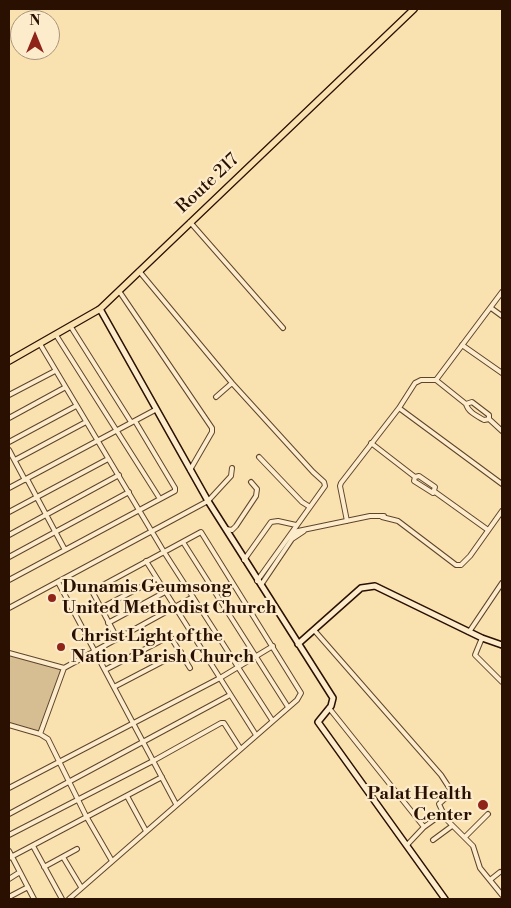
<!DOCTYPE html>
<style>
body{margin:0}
#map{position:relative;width:511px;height:908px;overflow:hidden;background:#fae2b0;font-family:"Libre Bodoni",serif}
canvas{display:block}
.frame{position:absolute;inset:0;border:10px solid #2a1000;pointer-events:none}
.north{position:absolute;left:10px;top:10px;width:50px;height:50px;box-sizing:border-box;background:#fceccc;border:1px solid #a8947a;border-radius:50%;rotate:0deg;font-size:14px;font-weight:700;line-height:20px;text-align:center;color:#2a1000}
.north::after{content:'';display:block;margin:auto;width:18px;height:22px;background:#8f2418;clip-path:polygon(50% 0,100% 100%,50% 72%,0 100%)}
</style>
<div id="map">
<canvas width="511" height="908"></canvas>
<div class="frame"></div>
<div class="north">N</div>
</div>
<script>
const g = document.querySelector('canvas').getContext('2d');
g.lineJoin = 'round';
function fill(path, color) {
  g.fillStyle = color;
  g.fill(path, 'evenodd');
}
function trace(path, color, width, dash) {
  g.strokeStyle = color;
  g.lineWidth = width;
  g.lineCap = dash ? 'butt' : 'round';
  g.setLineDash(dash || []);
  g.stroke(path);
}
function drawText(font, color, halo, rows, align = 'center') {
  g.font = font + ' "Libre Bodoni",serif';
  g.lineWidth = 4.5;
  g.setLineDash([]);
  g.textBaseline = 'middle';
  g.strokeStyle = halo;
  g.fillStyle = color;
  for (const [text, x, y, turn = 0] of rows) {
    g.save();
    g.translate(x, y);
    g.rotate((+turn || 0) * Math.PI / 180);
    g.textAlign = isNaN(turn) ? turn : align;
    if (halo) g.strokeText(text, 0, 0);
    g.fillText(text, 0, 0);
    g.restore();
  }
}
fill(new Path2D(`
 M9,653L64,668L40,734L9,725Z`), '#d7be92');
const street = new Path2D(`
 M190,222L283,328
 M139,271L232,383L313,472L324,482L325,486L310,507
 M119,291L212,428V432L190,470
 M491,308L502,316
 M71,327L131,422
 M56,335L160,499
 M40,344L164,552L272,720
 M462,345L502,373
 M436,380L502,292
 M9,395L55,371
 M216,397L232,383
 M466,404C468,412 477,416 484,420L489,419
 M399,408L502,484
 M9,418L64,388
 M9,442L76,406
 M371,443L415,477L419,476L435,487L433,493L414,481L415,477
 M9,450L25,480
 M15,460L86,422
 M27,479L65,550
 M9,488L155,410
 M435,492L488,530
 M9,512L108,459
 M347,521L340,486L341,483L399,408L415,383L421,380H436L466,404L472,402L489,415V419L502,431
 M226,529L232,530L236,526L256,496L257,489L251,482
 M9,535L119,475
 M292,539L304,531
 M183,542L288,707
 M9,557L129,492
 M244,560L271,522L278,521L296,525
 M146,561L256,735
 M9,580L175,491V488L135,421
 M257,581L310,507L302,502L259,457
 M58,582L176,804
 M261,585L292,539V535L298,531L370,516H384L382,517L398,521L456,565H461L470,556L502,511
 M9,608L208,501L231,476L232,468
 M101,608L156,579
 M108,623L165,592
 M314,630L441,775L452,792L439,804L446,819L473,846L480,868L502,895
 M469,632L502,583
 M482,638L475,655L502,682
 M9,653L64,668
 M105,670L170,636L190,668
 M114,687L181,652
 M329,708L424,827
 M9,725L40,734L48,739L86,816L112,861
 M40,734L64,668L193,597
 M9,788L220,678L273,646
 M127,796L146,831
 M9,814L230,695
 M9,835L153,761L221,723H224L240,748
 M465,837L488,814
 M433,840L452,826
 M407,845L424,827L442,814
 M33,846L62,899
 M9,851L34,899
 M63,857L81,887
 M9,858L162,777
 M44,867L77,849
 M9,879L20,872
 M490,880L500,872
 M9,897L28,887
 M69,899L297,700L301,693L201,532L92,591L117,638`);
const secondary = new Path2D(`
 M100,309L208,501L333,698L331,706L318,722L445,899
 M298,644L361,588L375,586L482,638L502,645`);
const primary = new Path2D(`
 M9,361L100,309L414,9`);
trace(street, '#5e442c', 6);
trace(secondary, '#2a1000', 8);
trace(primary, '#2a1000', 8);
trace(street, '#fceccc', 4);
trace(secondary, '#fceccc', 5);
trace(primary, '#fae2b0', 5.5);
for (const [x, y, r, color] of [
 [52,598,5,"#8f2418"],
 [61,647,5,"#8f2418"],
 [483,805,6,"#8f2418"]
]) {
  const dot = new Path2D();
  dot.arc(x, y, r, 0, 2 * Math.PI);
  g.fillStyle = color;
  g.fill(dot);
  trace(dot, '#fceccc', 2);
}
drawText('18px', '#2a1000', '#fceccc', [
 ["Route 217",208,184,-43]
]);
drawText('bold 18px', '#2a1000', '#fceccc', [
 ["Dunamis Geumsong",62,588],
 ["United Methodist Church",62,609],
 ["Christ Light of the",71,637],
 ["Nation Parish Church",71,658],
 ["Palat Health",472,795,"right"],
 ["Center",472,816,"right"]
], 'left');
</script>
